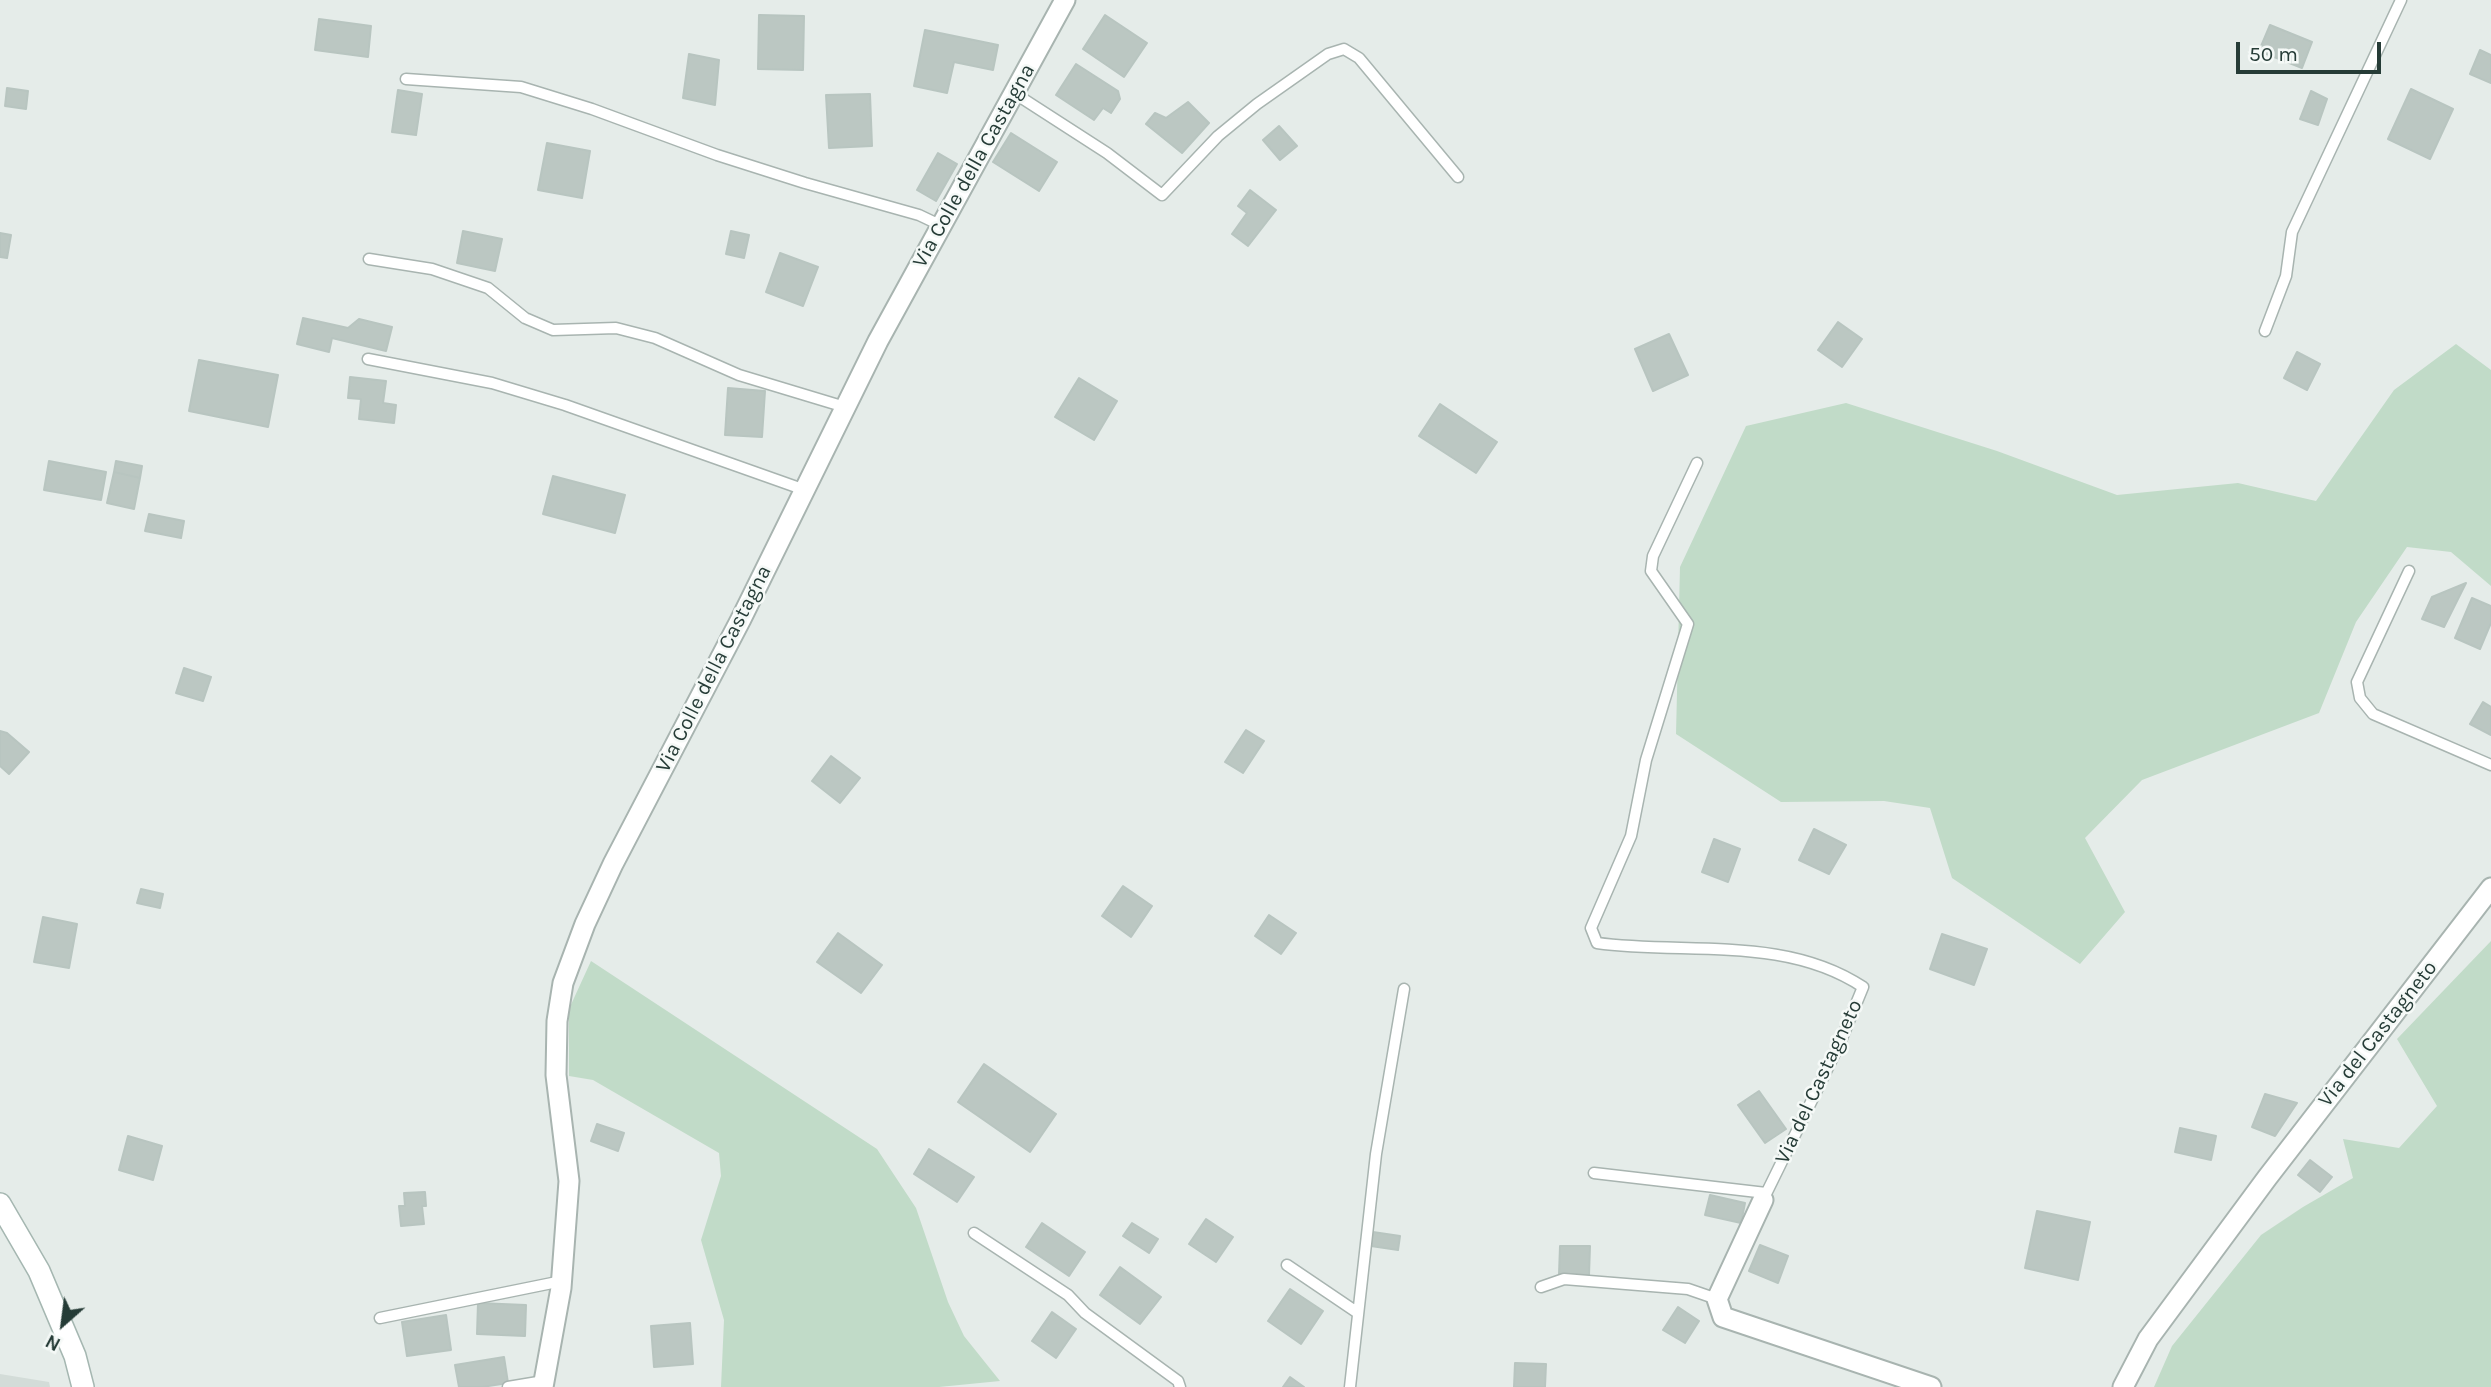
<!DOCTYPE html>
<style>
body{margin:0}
#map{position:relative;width:2491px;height:1387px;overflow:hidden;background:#e5ece9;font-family:Karla,sans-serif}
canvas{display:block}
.north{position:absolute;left:28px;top:1289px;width:70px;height:70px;-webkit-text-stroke:5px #f5f9f7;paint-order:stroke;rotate:208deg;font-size:19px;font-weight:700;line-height:28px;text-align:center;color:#263c37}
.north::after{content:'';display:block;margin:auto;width:24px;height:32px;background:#263c37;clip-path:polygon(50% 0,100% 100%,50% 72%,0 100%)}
.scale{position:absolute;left:2236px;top:42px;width:145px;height:32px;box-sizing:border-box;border:4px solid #263c37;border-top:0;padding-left:9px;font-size:21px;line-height:24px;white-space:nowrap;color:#263c37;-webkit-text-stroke:5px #f5f9f7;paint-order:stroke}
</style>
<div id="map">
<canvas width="2491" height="1387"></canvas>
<div class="north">N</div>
<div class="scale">50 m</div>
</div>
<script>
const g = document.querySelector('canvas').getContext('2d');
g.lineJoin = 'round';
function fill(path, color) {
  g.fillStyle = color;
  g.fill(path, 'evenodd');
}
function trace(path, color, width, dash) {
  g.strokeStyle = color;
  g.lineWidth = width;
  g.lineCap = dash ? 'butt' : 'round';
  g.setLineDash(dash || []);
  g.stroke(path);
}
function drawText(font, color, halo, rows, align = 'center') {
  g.font = font + ' Karla,sans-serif';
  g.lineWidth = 5;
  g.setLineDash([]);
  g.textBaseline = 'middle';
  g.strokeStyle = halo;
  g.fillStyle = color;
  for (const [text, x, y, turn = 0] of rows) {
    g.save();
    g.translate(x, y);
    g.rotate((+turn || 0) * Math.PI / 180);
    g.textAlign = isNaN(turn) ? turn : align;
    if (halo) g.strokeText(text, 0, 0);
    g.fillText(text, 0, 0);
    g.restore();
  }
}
fill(new Path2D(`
 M0,1374L49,1382L50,1387H0Z`), '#d3dcd8');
fill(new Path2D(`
 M2456,344L2491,370V586L2451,552L2407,547L2356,622L2319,713L2142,780L2085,838L2125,912L2080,964L1952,878L1930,808L1884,801L1781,802L1676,734L1680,567L1746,426L1846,403L1997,451L2117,495L2238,483L2316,501L2394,390Z
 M2491,941V1387H2154L2172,1346L2261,1235L2303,1207L2353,1178L2343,1139L2399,1148L2437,1106L2397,1039Z
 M591,961L877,1149L916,1208L948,1302L964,1336L1000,1381L939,1387H721L724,1320L701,1240L721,1176L719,1153L593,1080L569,1076V1009Z`), '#c1dbc8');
const building = new Path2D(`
 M759,15L804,16L803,70L758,69Z
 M1105,15L1147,43L1124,77L1083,49Z
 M319,19L371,26L368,57L315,50Z
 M2270,25L2312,42L2302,68L2259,51Z
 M925,30L998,45L993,70L954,62L947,93L914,86Z
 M2480,50L2491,55V83L2470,74Z
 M689,54L719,60L715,105L683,98Z
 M1076,64L1118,91L1120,99L1111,113L1103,108L1094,120L1056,95Z
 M7,88L28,91L26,109L5,106Z
 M2411,89L2453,109L2430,159L2388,139Z
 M398,90L422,94L416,135L392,132Z
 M2311,91L2327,99L2318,125L2300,119Z
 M870,94L872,146L829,148L826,95Z
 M1188,102L1209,123L1182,153L1146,124L1155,113L1166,118Z
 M1279,126L1297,146L1280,160L1263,140Z
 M1011,133L1057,162L1039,191L993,162Z
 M547,143L590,151L582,198L538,190Z
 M938,153L957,164L936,201L917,190Z
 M1250,190L1276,210L1248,246L1232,234L1247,213L1238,206Z
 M463,231L502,239L495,271L457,263Z
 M731,231L749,235L744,258L726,254Z
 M0,233L11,235L7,258L0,257Z
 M780,253L818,267L803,306L766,292Z
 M303,318L348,328L359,319L392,327L386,351L332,338L329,352L297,344Z
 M1838,322L1862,339L1842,367L1818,350Z
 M1669,334L1688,375L1653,391L1635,349Z
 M2297,352L2320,364L2307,390L2284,378Z
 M199,360L278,375L268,427L189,411Z
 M350,377L386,381L383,403L396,405L394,423L359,419L361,399L348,398Z
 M1079,378L1117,401L1094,440L1055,417Z
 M728,388L765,391L762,437L725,435Z
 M1440,404L1497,442L1476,473L1419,436Z
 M49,461L106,472L101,500L44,490Z
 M116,461L142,466L140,478L114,472Z
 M114,472L140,478L134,509L107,503Z
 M553,476L625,495L615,533L543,514Z
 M149,514L184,521L181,538L145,531Z
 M2466,583L2444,627L2422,619L2432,597Z
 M2472,598L2491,606V623L2480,649L2455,638Z
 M184,668L211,677L203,701L176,693Z
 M2483,702L2491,707V735L2470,724Z
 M1246,730L1264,741L1243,773L1225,762Z
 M0,731L7,733L29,752L9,774L0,766Z
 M831,756L860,778L840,803L812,781Z
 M1814,829L1846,845L1829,874L1799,860Z
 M1714,839L1740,849L1728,882L1702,872Z
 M1123,886L1152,906L1131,937L1102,916Z
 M141,889L163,894L160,908L137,903Z
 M1269,915L1296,933L1281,954L1255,936Z
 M43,917L77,924L69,968L34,962Z
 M838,933L882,965L861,993L817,962Z
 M1942,934L1987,949L1974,985L1930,969Z
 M984,1064L1056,1114L1030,1152L958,1102Z
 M1759,1091L1786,1129L1765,1143L1738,1105Z
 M2265,1094L2297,1103L2275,1136L2252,1127Z
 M597,1124L624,1133L618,1151L591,1141Z
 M2180,1128L2216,1136L2211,1160L2175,1152Z
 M128,1136L162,1146L153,1180L119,1170Z
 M929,1149L974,1177L957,1202L914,1174Z
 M2310,1160L2332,1177L2320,1192L2298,1175Z
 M425,1192L426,1206H422L424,1224L401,1226L399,1206H405L404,1193Z
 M1710,1195L1745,1203L1741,1223L1705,1215Z
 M2037,1211L2090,1222L2078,1280L2025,1268Z
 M1206,1219L1233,1237L1216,1262L1189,1244Z
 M1042,1223L1085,1252L1069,1276L1026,1247Z
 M1132,1223L1158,1239L1149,1253L1123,1236Z
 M1373,1232L1400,1236L1398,1250L1371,1246Z
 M1760,1245L1788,1256L1778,1283L1749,1271Z
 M1560,1246H1590L1589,1275L1559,1274Z
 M1120,1267L1161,1297L1140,1324L1100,1295Z
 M1290,1289L1323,1311L1301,1344L1268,1321Z
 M478,1303L526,1305L525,1336L477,1334Z
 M1678,1307L1699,1321L1685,1343L1663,1330Z
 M1052,1312L1076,1329L1056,1358L1032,1341Z
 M446,1315L451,1350L407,1356L402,1322Z
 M690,1323L693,1364L654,1367L651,1326Z
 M504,1357L508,1383L482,1387H459L455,1365Z
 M1515,1363L1546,1364L1545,1387H1514Z
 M1290,1377L1304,1387H1283Z`);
fill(building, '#bbc7c2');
trace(building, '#b8c5c0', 2);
const lane = new Path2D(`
 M406,79L521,87L592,109L717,155L805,183L919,215L940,225
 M1014,93L1107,153L1162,195L1218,136L1257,104L1328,54L1344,49L1359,58L1458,177
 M369,259L432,269L488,288L525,318L553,330L616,328L655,338L739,375L845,407
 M2265,331L2286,276L2292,232L2401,0
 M368,359L492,383L565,405L805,490
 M1697,463L1653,556L1651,571L1688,624L1646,760L1631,836L1591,928L1597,943C1685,955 1785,935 1863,987L1840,1043L1763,1200
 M2409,571L2357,682L2360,698L2373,714L2491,765
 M1594,1173L1766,1193
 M974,1233L1068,1295L1085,1313L1178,1381L1180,1387
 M1287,1265L1358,1313
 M1541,1287L1564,1279L1688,1289L1717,1299
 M380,1318L562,1281
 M508,1387L544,1381
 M1350,1387L1376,1154L1404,989`);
const street = new Path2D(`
 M1763,1200L1717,1299L1723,1317L1931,1387
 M543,1387L561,1288L569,1181L556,1075L557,1021L563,983L585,924L613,864L741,619L878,341L1065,0
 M2123,1387L2148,1339L2267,1178L2491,888`);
const secondary = new Path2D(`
 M0,1204L39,1271L75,1356L83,1387`);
trace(lane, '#a8b4b0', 13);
trace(street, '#a8b4b0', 23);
trace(secondary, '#a5b7b1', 24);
trace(lane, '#fff', 10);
trace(street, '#fff', 19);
trace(secondary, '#fff', 21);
drawText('21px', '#263c37', '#f5f9f7', [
 ["Via Colle della Castagna",974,166,-61],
 ["Via Colle della Castagna",714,669,-63],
 ["Via del Castagneto",2378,1034,-52],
 ["Via del Castagneto",1819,1082,-65]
]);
</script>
